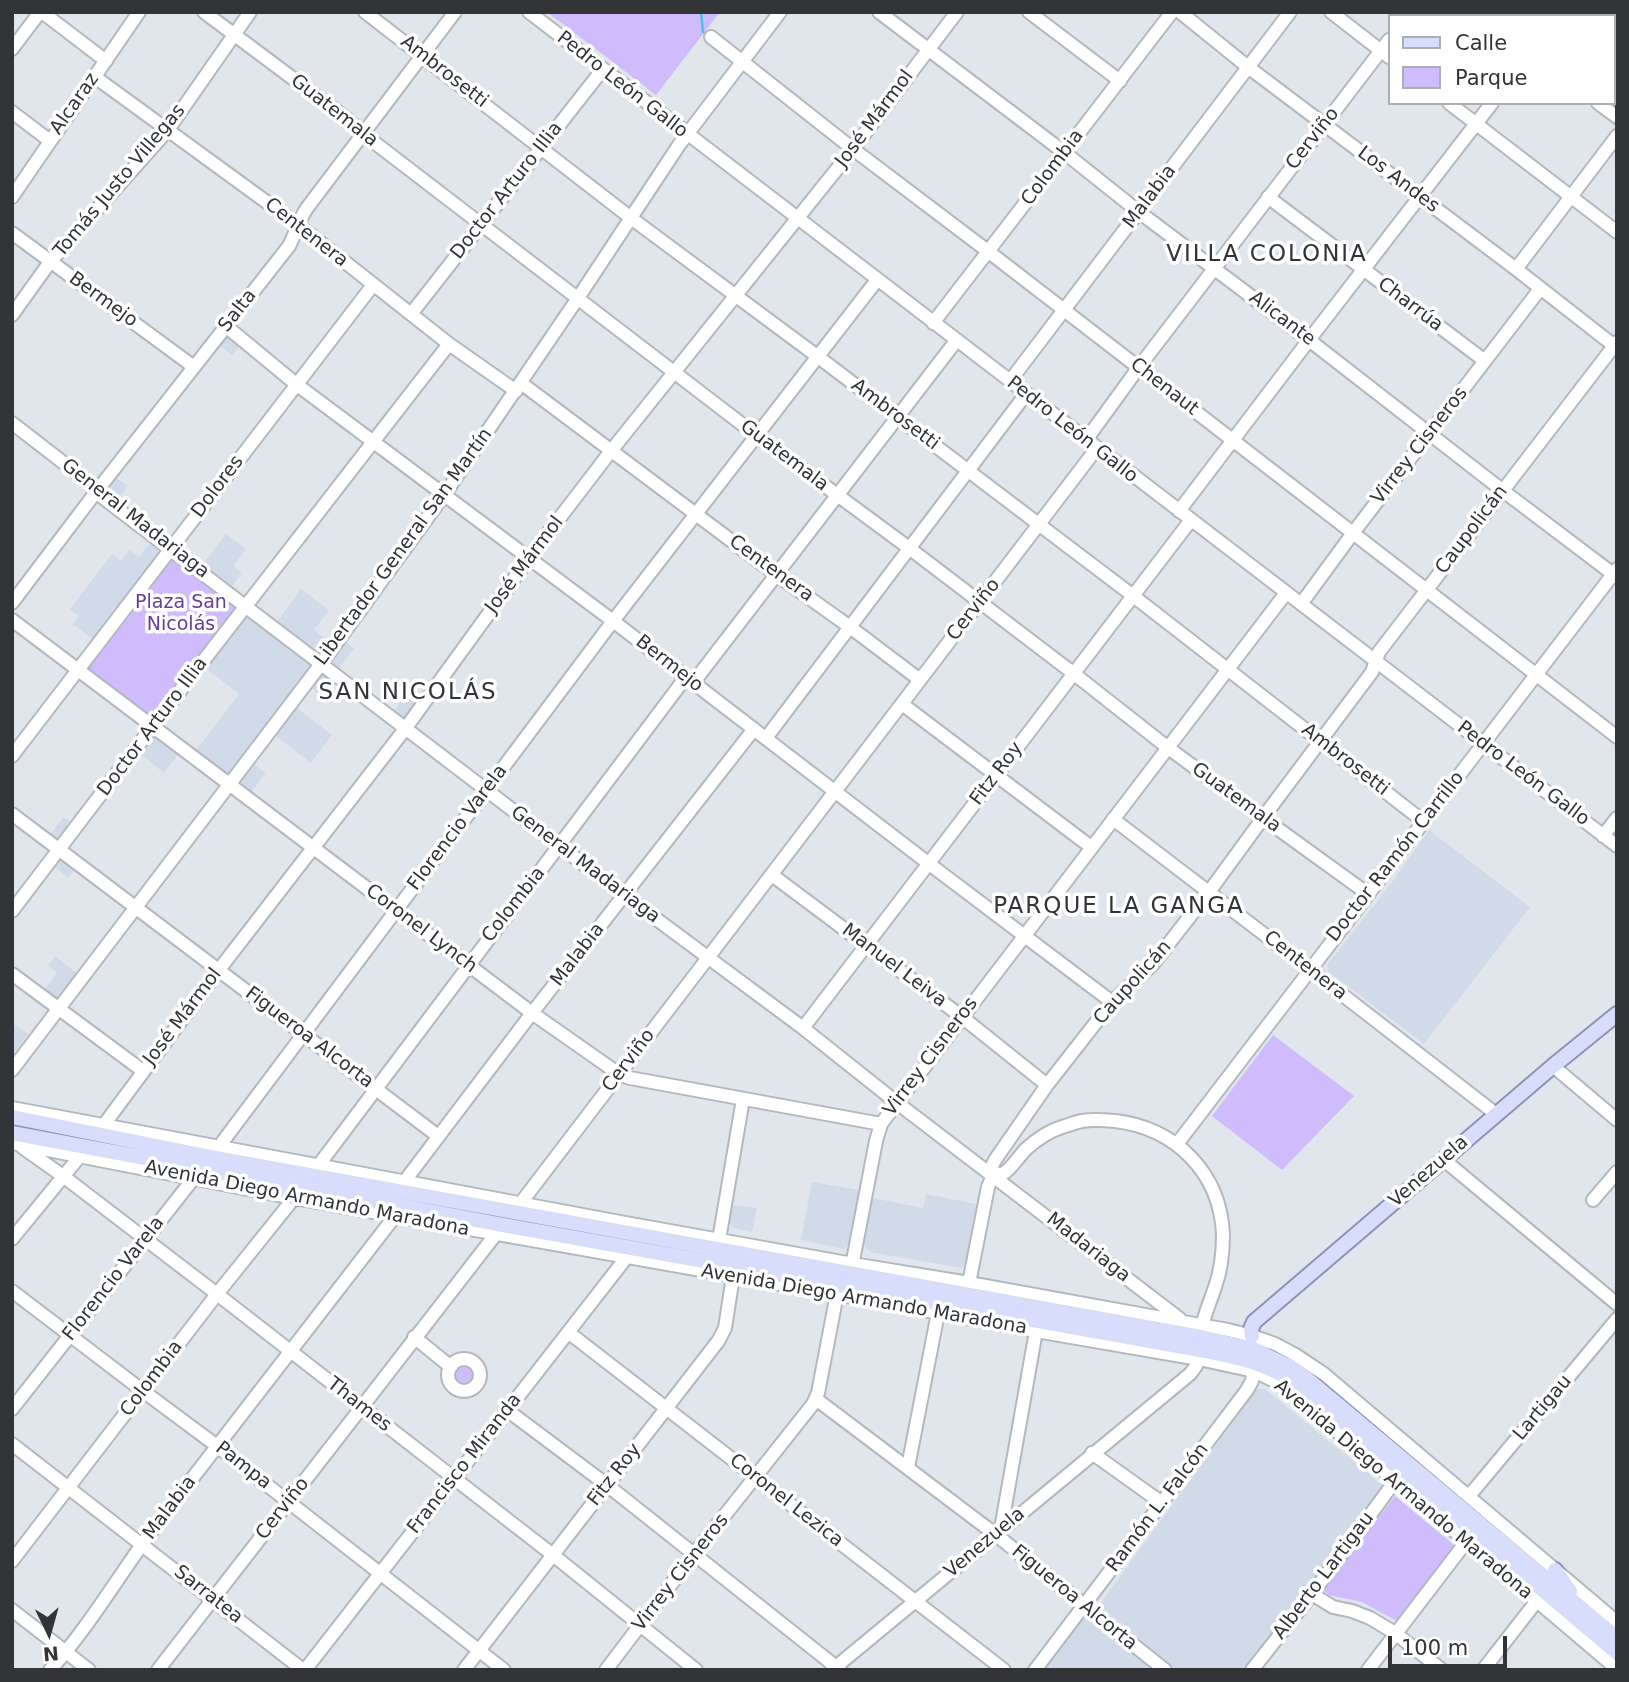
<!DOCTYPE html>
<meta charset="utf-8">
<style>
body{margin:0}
#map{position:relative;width:1629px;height:1682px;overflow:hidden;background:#e1e6ed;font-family:"DejaVu Sans",sans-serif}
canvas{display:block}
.frame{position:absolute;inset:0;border:14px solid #323437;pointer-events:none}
.legend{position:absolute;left:1388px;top:14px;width:228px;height:91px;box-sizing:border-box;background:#fff;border:2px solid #adaeaf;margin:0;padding:9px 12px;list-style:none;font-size:21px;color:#323437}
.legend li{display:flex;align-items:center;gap:14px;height:35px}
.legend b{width:35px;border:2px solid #adaeaf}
.north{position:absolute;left:14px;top:1598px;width:70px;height:70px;-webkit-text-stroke:5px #fff;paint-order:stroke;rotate:175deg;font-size:19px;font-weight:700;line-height:28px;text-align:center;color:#323437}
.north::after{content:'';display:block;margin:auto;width:24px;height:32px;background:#323437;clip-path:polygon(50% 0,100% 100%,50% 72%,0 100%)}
.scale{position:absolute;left:1388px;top:1636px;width:119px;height:32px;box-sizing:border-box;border:4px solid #323437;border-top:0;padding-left:9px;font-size:21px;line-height:24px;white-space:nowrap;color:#323437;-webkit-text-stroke:5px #fff;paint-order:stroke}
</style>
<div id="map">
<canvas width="1629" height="1682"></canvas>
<div class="frame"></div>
<ul class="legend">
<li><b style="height:9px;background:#d9ddfc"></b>Calle</li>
<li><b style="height:19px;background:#d0bcfc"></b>Parque</li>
</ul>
<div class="north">N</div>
<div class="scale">100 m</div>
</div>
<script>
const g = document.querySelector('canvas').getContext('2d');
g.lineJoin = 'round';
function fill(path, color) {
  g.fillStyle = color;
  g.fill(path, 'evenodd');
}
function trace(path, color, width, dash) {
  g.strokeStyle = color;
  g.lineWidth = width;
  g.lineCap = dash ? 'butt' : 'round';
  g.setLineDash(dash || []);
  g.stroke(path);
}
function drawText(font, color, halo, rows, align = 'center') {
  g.font = font + ' "DejaVu Sans",sans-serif';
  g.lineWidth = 7;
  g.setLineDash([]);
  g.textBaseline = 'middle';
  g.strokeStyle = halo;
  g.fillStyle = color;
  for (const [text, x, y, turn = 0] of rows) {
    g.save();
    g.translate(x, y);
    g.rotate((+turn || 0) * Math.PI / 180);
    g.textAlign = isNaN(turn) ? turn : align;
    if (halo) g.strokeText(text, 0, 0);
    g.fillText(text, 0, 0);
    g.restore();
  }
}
fill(new Path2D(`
 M227,335L240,345L232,355L217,343Z
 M114,476L128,486L116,502L106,492L107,489Z
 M226,534L246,549L233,566L242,573L230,589L201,567Z
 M153,539L163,551L95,641L73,624L79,616L70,609L112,554L121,561L129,550L139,557Z
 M301,589L329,610L314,630L331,643L321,654L316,653L276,623Z
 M252,615L312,663V667L229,775H225L194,753L239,694L204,667L245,616Z
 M342,639L354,648L337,671L332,666L330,660Z
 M324,672L338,681L324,698L309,686L320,673Z
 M405,696L416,704L407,716L402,718L393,712Z
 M293,705L332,735L311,763L272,733Z
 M155,736L159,737L179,753L164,773L139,753L149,739Z
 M251,762L266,773L249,795L238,787L237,782Z
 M64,817L74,824L62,840L57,842L49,836Z
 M1429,830L1530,907L1424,1044L1328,971L1327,965L1393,881Z
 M59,859H63L76,868L68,878L53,865Z
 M55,956L79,975L60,998L54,1000L42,992L57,973L48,966Z
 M12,1023L28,1034L12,1056Z
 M812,1182L859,1190L848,1245L844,1249L801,1240Z
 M926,1194L976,1204L965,1265L962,1268L870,1252L863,1244L873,1198L923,1208Z
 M733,1205L757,1208L752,1232L733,1228L729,1222Z
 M1257,1389H1265L1382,1485L1249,1670H1177L1102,1607V1601Z
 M1084,1616L1090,1617L1158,1670H1041Z`), '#d1dae8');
fill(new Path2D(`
 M547,12H720L656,95Z
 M175,556L239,605L151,718L87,669Z
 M1273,1035L1354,1096L1282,1170L1212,1116Z
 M454 1375a10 10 0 1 1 20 0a10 10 0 1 1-20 0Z
 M1395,1496L1455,1546L1397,1621L1362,1602L1329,1595L1323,1589Z`), '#d0bcfc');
trace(new Path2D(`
 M701,12L703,32`), '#45c4e5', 2.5);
const minor = new Path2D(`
 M42,12L106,61
 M204,12L347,119L362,133L756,435L909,548L1073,673L1167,747L1263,818L1368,894
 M365,12L631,218L817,356L1132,595L1423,821
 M529,12L1617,846
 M879,12L1065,153L1139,212L1309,340L1502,490L1617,577
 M1029,12L1120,81
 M1180,12L1248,67L1516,269L1617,348
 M1331,12L1389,57
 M1478,12L1483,16
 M1408,16L1410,12
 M1559,16L1562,12
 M711,37L853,149L989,252L1617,737
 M12,49L40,12
 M95,77L298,225L449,344L516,391
 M1449,103L1617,232
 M1598,103L1617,117
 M12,112L50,141
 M12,197L139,12
 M1268,197L1485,361
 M12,233L194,367
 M1516,269L1617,136
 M411,314L603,69
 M12,315L50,262L167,131L250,12
 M933,323L1172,12
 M227,327L296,384L613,621L928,863L1112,1002
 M1010,381L1290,12
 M521,383L777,575L850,627L920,680
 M12,423L87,481L102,497L624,895L803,1028L896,1102L1180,1319
 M1086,440L1139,367L1389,40
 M1179,511L1309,340L1492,103
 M12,603L96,492L289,246C296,233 299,219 307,208L455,12
 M1301,604L1353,533L1540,289
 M12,620L532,1013L619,1074L630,1078L881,1124
 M693,683L956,341
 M902,704L1091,847
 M766,738L1026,394
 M12,756L373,285
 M12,814L438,1136
 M1113,819L1299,961L1496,1114
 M1603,836L1617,818
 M772,875L962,1017L1047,1085
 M12,911L152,727L449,344
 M12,974L143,1071
 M803,1028L1191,520
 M1553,1066L1617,1120
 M12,1070L321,664L444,495L578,298L679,145L780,12
 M12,1108L620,1222L853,1264L969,1283L1228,1330L1252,1336L1275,1344L1294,1354L1324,1374L1617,1622
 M103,1126L218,971L405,729L529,558L611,451L853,149L957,12
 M12,1143L294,1198L837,1294L1036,1331L1199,1359L1254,1371L1281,1384L1617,1669
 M1177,1144L1617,569
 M22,1147L63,1176L217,1294L553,1555L696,1670
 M215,1152L613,621L877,280
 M1444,1160L1617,1304
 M318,1166L686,677
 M993,1175C994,1175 1003,1173 1004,1173C1012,1168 1019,1156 1026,1149C1036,1140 1049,1131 1062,1127C1069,1125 1076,1122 1082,1121C1093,1119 1104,1120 1115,1121C1175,1128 1220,1172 1223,1234C1223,1251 1221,1271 1215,1287C1210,1303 1203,1316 1201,1333
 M404,1182L532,1013L754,729
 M1593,1200L1617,1172
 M517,1208L1097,448
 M12,1239L80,1156
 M719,1240L743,1099
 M851,1271L876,1141L881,1124L1286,593
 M965,1287L969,1283L988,1187L993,1175L992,1166L995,1160L1047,1085L1112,1002L1152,965L1209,892L1271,807L1372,672L1379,652L1617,342
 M12,1291L143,1391L217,1446L504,1670
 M568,1332L1004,1670
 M414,1337L451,1367
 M448 1375a16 16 0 1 1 32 0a16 16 0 1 1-32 0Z
 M816,1399L995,1534L1165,1670
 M12,1409L197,1174
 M507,1410L607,1485L840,1670
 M12,1444L303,1670
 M1092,1453L1162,1503
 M908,1467L938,1313L942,1308
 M1469,1496L1617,1319
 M1001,1529L1036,1331
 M12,1561L217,1294L294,1198
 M1312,1594L1333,1607L1352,1611L1370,1618L1395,1633L1442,1670
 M12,1610L89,1670
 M50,1670C89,1627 119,1575 154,1528C234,1424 314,1320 395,1216
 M158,1670L499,1230
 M305,1670L626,1258
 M464,1670L719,1340L725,1328L734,1270
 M606,1670L694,1554L813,1404L818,1393L837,1294L840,1290
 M832,1670L1190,1374L1196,1366L1200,1351
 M1035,1670L1247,1390L1252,1381L1254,1365
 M1252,1670L1312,1594L1395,1481
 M1368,1670L1466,1542
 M1483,1670L1536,1602`);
const major = new Path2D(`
 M12,1117L211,1157L1201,1337L1253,1349L1289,1366L1304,1376L1617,1638
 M12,1133L503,1225L1200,1350C1246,1359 1270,1363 1308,1392L1617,1653
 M274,1182L294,1198L324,1196
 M1252,1336L1251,1329L1254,1322L1553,1066L1617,1014
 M1555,1570L1570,1591`);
trace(minor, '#b3b8bf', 16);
trace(major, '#8e93b6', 18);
trace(minor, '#fff', 12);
trace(major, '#d9ddfc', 14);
drawText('19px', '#323437', '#fff', [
 ["Ambrosetti",444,72,38],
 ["Pedro León Gallo",622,85,38],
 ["Alcaraz",75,104,-55],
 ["Guatemala",334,111,38],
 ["José Mármol",875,119,-53],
 ["Cerviño",1313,139,-52],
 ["Colombia",1053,168,-53],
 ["Los Andes",1398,180,37],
 ["Tomás Justo Villegas",120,181,-50],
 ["Doctor Arturo Illia",507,191,-52],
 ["Malabia",1150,197,-53],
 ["Centenera",306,233,38],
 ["Bermejo",103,300,36],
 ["Charrúa",1410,305,37],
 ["Salta",238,311,-52],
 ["Alicante",1282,319,37],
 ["Chenaut",1164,387,38],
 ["Ambrosetti",895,415,37],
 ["Pedro León Gallo",1072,430,38],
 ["Virrey Cisneros",1420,446,-52],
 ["Guatemala",784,456,37],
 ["Dolores",218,487,-53],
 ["General Madariaga",135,519,38],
 ["Caupolicán",1472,530,-53],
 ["Libertador General San Martín",404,547,-54],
 ["José Mármol",525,565,-53],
 ["Centenera",771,569,36],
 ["Cerviño",974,610,-52],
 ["Bermejo",669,664,38],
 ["Doctor Arturo Illia",153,727,-53],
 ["Ambrosetti",1345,760,38],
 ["Fitz Roy",997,774,-53],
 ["Pedro León Gallo",1523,774,37],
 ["Guatemala",1236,798,36],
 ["Florencio Varela",458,828,-53],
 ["Doctor Ramón Carrillo",1396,857,-52],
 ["General Madariaga",585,865,37],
 ["Colombia",514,905,-52],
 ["Coronel Lynch",421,929,37],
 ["Malabia",578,955,-52],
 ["Manuel Leiva",894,966,37],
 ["Centenera",1305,966,38],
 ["Caupolicán",1133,983,-48],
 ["José Mármol",183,1017,-53],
 ["Figueroa Alcorta",309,1038,37],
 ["Virrey Cisneros",931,1057,-53],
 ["Cerviño",629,1061,-53],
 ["Venezuela",1429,1172,-41],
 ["Avenida Diego Armando Maradona",307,1199,11],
 ["Madariaga",1088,1248,38],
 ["Florencio Varela",114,1279,-52],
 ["Avenida Diego Armando Maradona",864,1300,10],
 ["Colombia",152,1379,-53],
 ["Thames",359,1405,38],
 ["Lartigau",1543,1408,-50],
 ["Francisco Miranda",465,1464,-52],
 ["Pampa",243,1466,38],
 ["Fitz Roy",615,1475,-52],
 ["Avenida Diego Armando Maradona",1403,1490,40],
 ["Coronel Lezica",786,1501,38],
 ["Malabia",170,1508,-53],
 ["Ramón L. Falcón",1158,1508,-53],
 ["Cerviño",283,1509,-52],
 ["Venezuela",985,1543,-40],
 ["Virrey Cisneros",681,1573,-52],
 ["Alberto Lartigau",1324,1576,-53],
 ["Sarratea",208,1595,38],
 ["Figueroa Alcorta",1074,1598,39]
]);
drawText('19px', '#633d9b', '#fff', [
 ["Plaza San",181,603],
 ["Nicolás",181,625]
]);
g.letterSpacing = '2px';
drawText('23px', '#323437', '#fff', [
 ["VILLA COLONIA",1267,255],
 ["SAN NICOLÁS",408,693],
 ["PARQUE LA GANGA",1119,907]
]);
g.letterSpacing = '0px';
</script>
